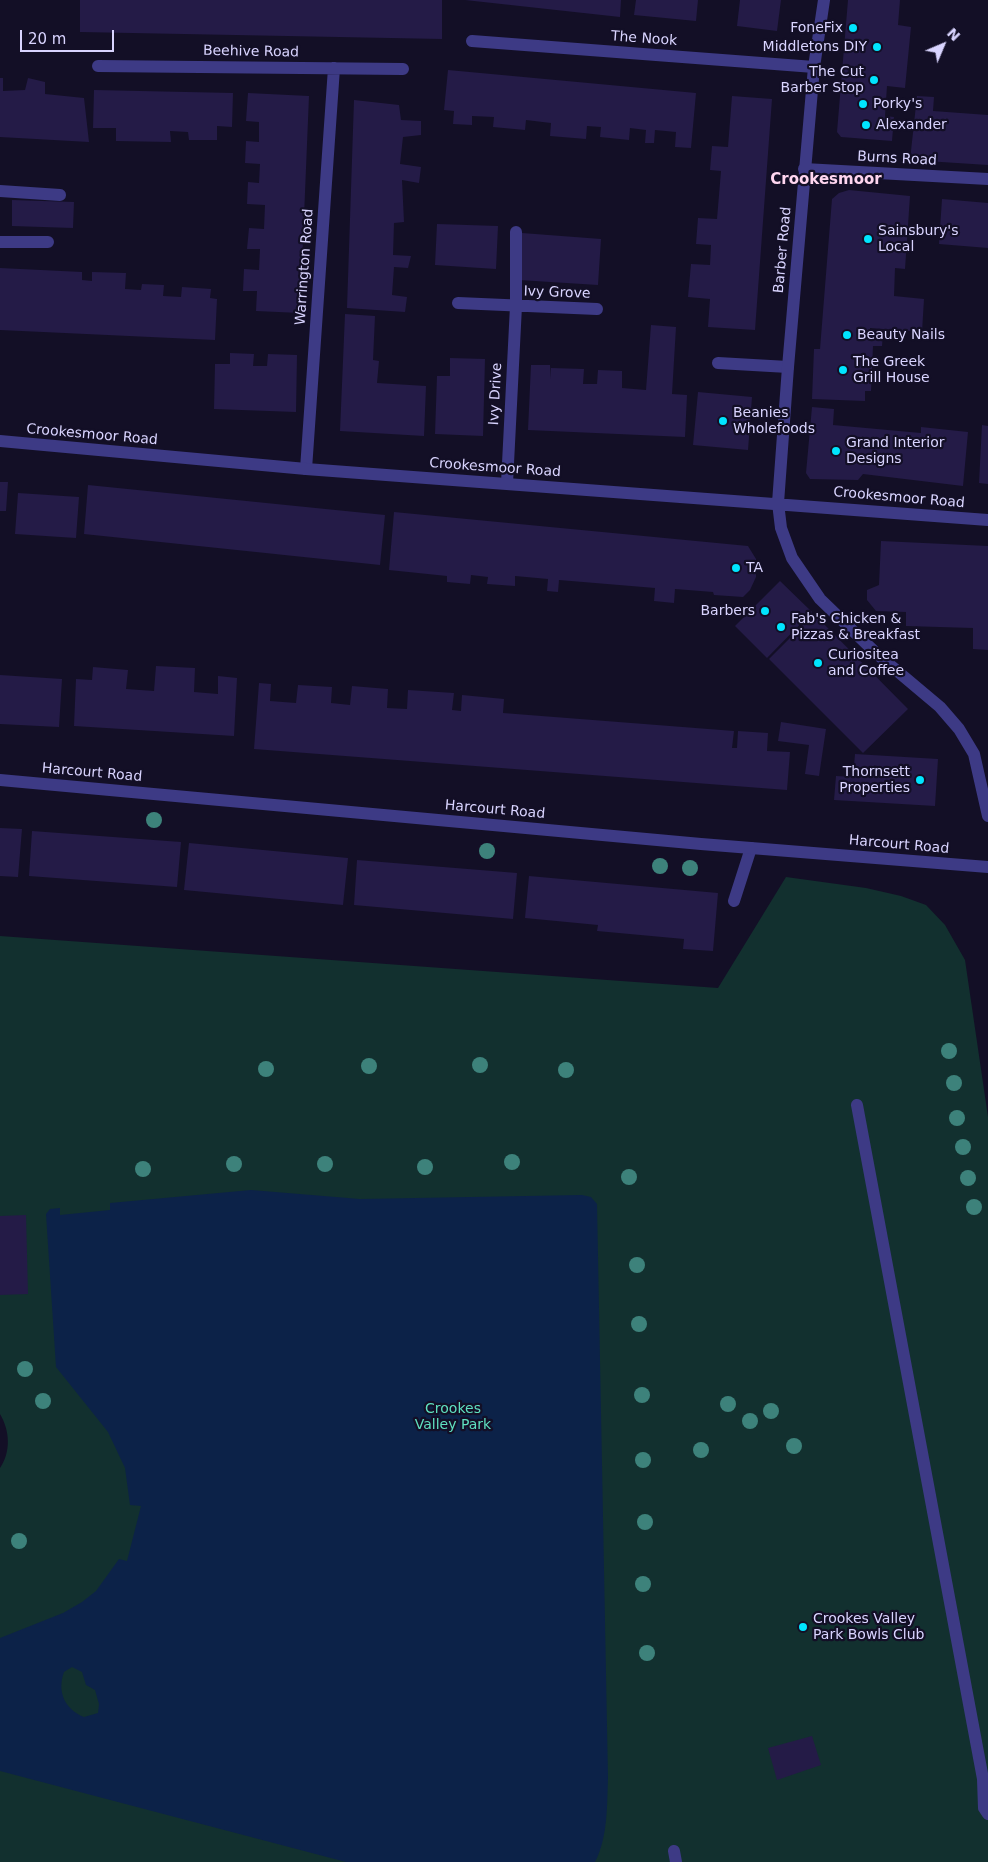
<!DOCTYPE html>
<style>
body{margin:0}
#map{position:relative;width:988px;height:1862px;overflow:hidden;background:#130f26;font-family:"DejaVu Sans",sans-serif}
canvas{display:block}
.north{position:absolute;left:918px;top:20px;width:50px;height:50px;-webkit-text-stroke:4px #130f26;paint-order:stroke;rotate:45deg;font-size:14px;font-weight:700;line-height:20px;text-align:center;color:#d9d4ff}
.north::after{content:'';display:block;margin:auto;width:18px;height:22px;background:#d9d4ff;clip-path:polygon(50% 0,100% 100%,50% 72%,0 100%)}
.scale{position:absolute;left:20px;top:30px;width:94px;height:22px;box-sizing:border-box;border:2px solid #d9d4ff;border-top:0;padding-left:6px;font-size:15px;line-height:18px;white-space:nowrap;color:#d9d4ff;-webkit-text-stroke:4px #130f26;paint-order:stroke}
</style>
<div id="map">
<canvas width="988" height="1862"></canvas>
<div class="north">N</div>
<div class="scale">20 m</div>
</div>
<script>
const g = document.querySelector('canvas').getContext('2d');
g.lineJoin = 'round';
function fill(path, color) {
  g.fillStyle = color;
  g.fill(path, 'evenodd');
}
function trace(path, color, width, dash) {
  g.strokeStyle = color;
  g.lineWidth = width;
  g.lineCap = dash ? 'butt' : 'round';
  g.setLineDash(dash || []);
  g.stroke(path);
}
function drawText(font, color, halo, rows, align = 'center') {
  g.font = font + ' "DejaVu Sans",sans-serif';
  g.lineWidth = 4.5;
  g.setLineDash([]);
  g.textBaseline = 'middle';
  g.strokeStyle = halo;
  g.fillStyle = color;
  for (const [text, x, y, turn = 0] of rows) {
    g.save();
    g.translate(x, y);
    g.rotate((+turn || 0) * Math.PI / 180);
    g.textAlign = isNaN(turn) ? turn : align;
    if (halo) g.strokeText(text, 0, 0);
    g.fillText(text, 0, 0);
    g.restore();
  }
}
fill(new Path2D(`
 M786,877L866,888L901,896L926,905L945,925L965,960L988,1117V1862H0V1468C11,1452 10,1431 0,1414V936L718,988Z`), '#12302f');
fill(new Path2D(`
 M251,1190L360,1199L582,1195L591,1197L597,1204L608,1778C607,1804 608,1838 595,1862H346L0,1771V1638L63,1613L82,1602L96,1591L119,1559L127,1561L141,1506L130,1505L125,1468L108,1432L56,1367L46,1214L50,1209L60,1208V1215L110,1210V1203ZM72,1667L82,1672L86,1685L95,1690L99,1704L98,1713L84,1717C64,1709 57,1691 64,1672Z`), '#0c2248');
fill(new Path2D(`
 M80,0H442V39L80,32Z
 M465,0H621L620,17Z
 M636,0H698L696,21L634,15Z
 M740,0H781L777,31L737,26Z
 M848,0H900L898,25L911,27L905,88L887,86L885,116L894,117L892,141L841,137L837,132Z
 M448,70L696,93L691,148L675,147L676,132L655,130L654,143H645L646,130L630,128L629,140L600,137L601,127L587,126L586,139L550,136L551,123L526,120L525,130L493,127L494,117L472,116V125L453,124L454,111L444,110Z
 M0,78H3V91L25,90L28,78L45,82V94L84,98L89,142L0,137Z
 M94,90L233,93L232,127L217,126V140H189L188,132L170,131L171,142L116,141V128H93Z
 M248,93L309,96L300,313L256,311L257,291H243L244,269L259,270L260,249H247L249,228L264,229L265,205L247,204L248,182L259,183L260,164L245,163L246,141L259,142V122L246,121Z
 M732,96L772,99L755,330L708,327L710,299L688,297L691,264L710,265L711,245L696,244L698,218L717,219L721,171L710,170L712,146L728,147Z
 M917,96L934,97L933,111L988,115V165L910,160Z
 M354,100L399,105L401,120L421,121V135L403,137L400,164L421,167L419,183L402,180L404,222L394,223L393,255L411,256L408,268L394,267L392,295L407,297L405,312L347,308Z
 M849,190L910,196L905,269L895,268L894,296L924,299L922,332L870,328V332L883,333L882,346H873L871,391H865V401L812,399L814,349H820L832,199L839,193Z
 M942,199L988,203V248L939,244Z
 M12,200L74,202L73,228L12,226Z
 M437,224L498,226L496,269L435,265Z
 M522,233L601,239L598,285L519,280Z
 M0,268L82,272V280L92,281V272L126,273L125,289L141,290L142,284L164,285L163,296L181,297L182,287L211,289L210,298L217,299L215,340L0,330Z
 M345,314L375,316L373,360L379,361L377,383L426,386L424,436L340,431Z
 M651,325L676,327L672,394L687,395L685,437L528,430L531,365H550L551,379V368L584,369L583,384H597L598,370L622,371V388L646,390Z
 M230,353L254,354L253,366H267L268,354L297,355L296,412L214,409L215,364H230Z
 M450,358L485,359L483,436L435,434L437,376H450Z
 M698,392L752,397L748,450L693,445Z
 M812,407L834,409L833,425L921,433V427L968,432L963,486L863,474L858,480L810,479L806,473Z
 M982,425L988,426V484L979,483Z
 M0,482H8L6,511H0Z
 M88,485L385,515L380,565L84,534Z
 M18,493L79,497L76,538L15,534Z
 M394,512L748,546L756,559V577L750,590L743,597L714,595L713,592L675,589L674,603L654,601L655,588L559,580L558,592L547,591L548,579L515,576V586L487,584L488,577L471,575L470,584L447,582V576L389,570Z
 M881,541L988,546V650L973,649V628L906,626V612L876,611L867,600V590L879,585Z
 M780,581L812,612L767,658L735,626Z
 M814,614L908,709L863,753L769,659Z
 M156,666L195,668L194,692L218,694V676L237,678L234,736L74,726L76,679L92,680L93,667L128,670L126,689L154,691Z
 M0,675L62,679L59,727L0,724Z
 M259,683L271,684L270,701L296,703L298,685L332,687L331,703L350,705L352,686L388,689L387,708L407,709L408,690L454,693L452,710L461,711L462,695L504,699L503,713L734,731L732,748H737L738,731L768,733L767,751L790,752L787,790L254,749Z
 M781,722L826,729L819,776L805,774L809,745L778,741Z
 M855,754L938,759L935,806L834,800L836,776L853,777Z
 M0,828L22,829L18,877L0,876Z
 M32,831L181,842L177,887L29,876Z
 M189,843L348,858L343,905L184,890Z
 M357,860L517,873L513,919L354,905Z
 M529,876L718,893L713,951L683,949L684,939L597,931L598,925L525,918Z
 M26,1215L28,1294L0,1295V1216Z
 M812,1736L821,1765L777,1780L768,1748Z`), '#241b47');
trace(new Path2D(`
 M0,191L60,195
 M0,242H48
 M718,363L788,367
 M734,901L751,848
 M857,1105L983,1779L984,1808L988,1814
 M674,1851L676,1862`), '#3d3a85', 12);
trace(new Path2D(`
 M472,41L814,67
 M98,66L403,69
 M804,169L988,179
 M458,303L597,309
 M306,469L334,68
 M507,483L516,306V232
 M0,780L701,844L988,867`), '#3d3a85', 12);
trace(new Path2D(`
 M824,0L814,67L788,367L778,503L781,528L792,558L820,599L877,654L940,707L959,729L974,754L988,816
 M0,441L306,469L988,520`), '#3d3a85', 12);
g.fillStyle = '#3d827b';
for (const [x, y] of [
 [154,820],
 [487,851],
 [660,866],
 [690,868],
 [949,1051],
 [480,1065],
 [369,1066],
 [266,1069],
 [566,1070],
 [954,1083],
 [957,1118],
 [963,1147],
 [512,1162],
 [234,1164],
 [325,1164],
 [425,1167],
 [143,1169],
 [629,1177],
 [968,1178],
 [974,1207],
 [637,1265],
 [639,1324],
 [25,1369],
 [642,1395],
 [43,1401],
 [728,1404],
 [771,1411],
 [750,1421],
 [794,1446],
 [701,1450],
 [643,1460],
 [645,1522],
 [19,1541],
 [643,1584],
 [647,1653]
]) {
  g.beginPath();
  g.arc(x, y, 8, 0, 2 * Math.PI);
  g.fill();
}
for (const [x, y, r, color] of [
 [853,28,5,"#00e5ff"],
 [877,47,5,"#00e5ff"],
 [874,80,5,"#00e5ff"],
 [863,104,5,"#00e5ff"],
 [866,125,5,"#00e5ff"],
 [868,239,5,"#00e5ff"],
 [847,335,5,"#00e5ff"],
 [843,370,5,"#00e5ff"],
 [723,421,5,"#00e5ff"],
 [836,451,5,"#00e5ff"],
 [736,568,5,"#00e5ff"],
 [765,611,5,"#00e5ff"],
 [781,627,5,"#00e5ff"],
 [818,663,5,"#00e5ff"],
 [920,780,5,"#00e5ff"],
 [803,1627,5,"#00e5ff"]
]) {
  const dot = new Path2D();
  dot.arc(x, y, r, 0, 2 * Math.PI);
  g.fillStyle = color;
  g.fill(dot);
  trace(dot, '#130f26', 2);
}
drawText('14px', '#d9d4ff', '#130f26', [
 ["FoneFix",843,28,"right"],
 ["Middletons DIY",867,47,"right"],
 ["The Cut",864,72,"right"],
 ["Barber Stop",864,88,"right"],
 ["Porky's",873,104],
 ["Alexander",876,125],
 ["Sainsbury's",878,231],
 ["Local",878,247],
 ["Beauty Nails",857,335],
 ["The Greek",853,362],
 ["Grill House",853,378],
 ["Beanies",733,413],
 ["Wholefoods",733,429],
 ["Grand Interior",846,443],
 ["Designs",846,459],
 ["TA",746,568],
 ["Barbers",755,611,"right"],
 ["Fab's Chicken &",791,619],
 ["Pizzas & Breakfast",791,635],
 ["Curiositea",828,655],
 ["and Coffee",828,671],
 ["Thornsett",910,772,"right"],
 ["Properties",910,788,"right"],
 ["Crookes Valley",813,1619],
 ["Park Bowls Club",813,1635]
], 'left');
drawText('14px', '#d9d4ff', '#130f26', [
 ["The Nook",644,39,4],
 ["Beehive Road",251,52,1],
 ["Burns Road",897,159,3],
 ["Barber Road",783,250,-85],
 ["Warrington Road",305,267,-86],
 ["Ivy Grove",557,293,2],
 ["Ivy Drive",496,394,-87],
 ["Crookesmoor Road",92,435,5],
 ["Crookesmoor Road",495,468,4],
 ["Crookesmoor Road",899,498,5],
 ["Harcourt Road",92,773,5],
 ["Harcourt Road",495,810,5],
 ["Harcourt Road",899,845,5]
]);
drawText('14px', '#5fe0c0', '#130f26', [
 ["Crookes",453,1409],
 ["Valley Park",453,1425]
]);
drawText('bold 15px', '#ffd6f0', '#130f26', [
 ["Crookesmoor",826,180]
]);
</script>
